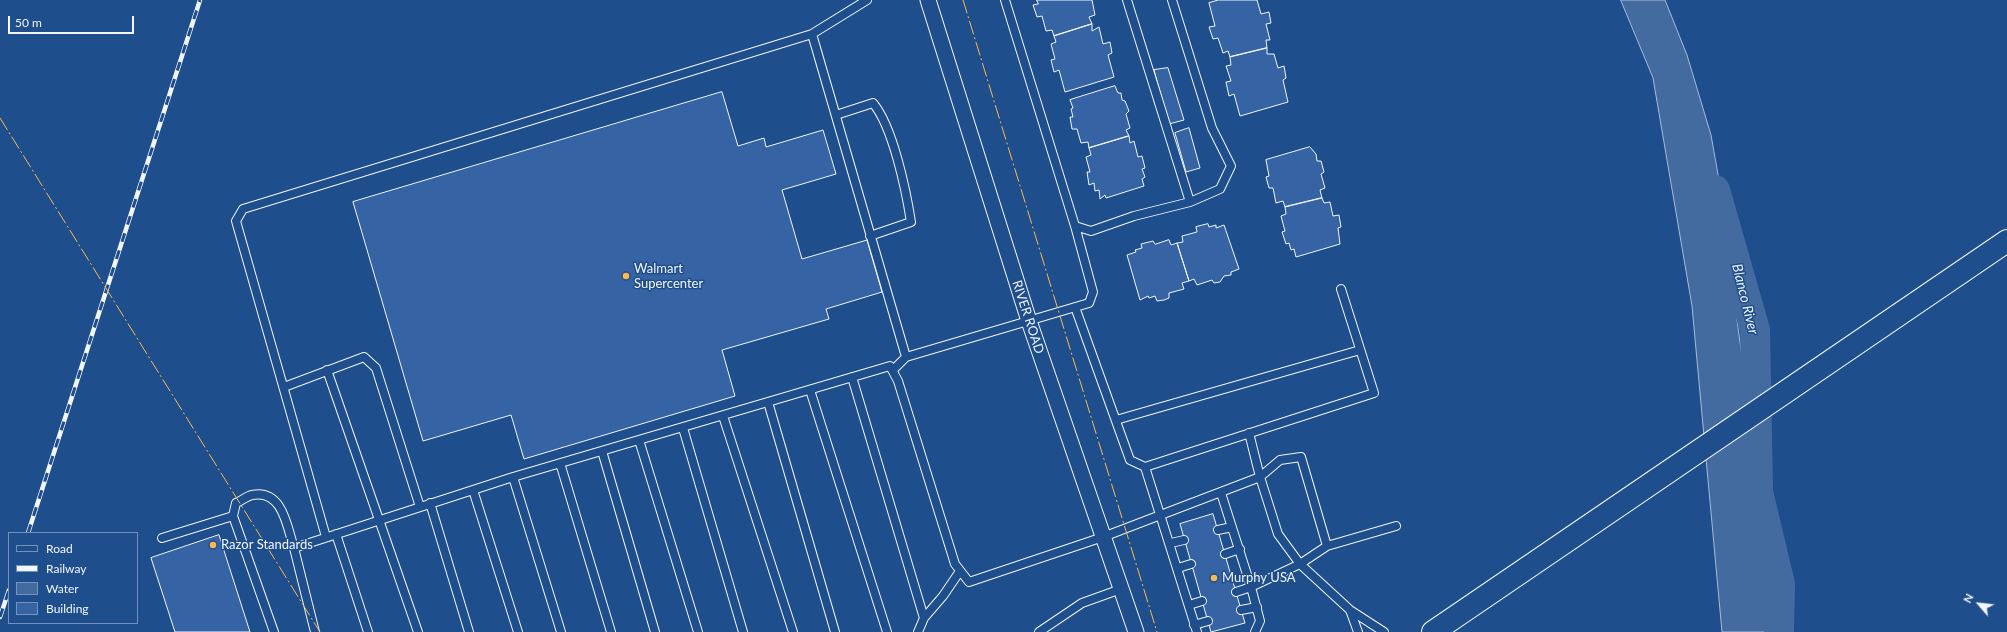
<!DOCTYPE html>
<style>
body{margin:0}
#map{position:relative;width:2007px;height:632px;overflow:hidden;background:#1f4e8c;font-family:Lato,sans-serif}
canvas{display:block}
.legend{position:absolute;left:8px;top:532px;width:130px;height:92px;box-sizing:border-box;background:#1f4e8c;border:1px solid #7391ba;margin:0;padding:5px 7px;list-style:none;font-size:12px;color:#f2f6ff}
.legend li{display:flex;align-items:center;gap:8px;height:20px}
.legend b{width:20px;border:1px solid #7391ba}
.north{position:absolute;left:1959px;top:584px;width:40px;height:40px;-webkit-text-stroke:3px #1f4e8c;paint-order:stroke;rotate:298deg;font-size:11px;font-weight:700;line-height:16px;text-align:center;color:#f2f6ff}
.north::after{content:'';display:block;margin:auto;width:14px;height:18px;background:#f2f6ff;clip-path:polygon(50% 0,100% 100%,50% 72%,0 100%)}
.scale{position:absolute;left:8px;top:16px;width:126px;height:18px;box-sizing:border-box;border:2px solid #f2f6ff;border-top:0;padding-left:5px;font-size:12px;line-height:14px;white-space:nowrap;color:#f2f6ff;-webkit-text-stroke:3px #1f4e8c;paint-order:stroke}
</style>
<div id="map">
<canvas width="2007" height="632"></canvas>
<ul class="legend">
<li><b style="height:5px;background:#1f4e8c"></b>Road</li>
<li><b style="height:5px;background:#f2f6ff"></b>Railway</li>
<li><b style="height:11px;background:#446ba0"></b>Water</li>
<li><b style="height:11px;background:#3563a3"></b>Building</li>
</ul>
<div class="north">N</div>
<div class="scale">50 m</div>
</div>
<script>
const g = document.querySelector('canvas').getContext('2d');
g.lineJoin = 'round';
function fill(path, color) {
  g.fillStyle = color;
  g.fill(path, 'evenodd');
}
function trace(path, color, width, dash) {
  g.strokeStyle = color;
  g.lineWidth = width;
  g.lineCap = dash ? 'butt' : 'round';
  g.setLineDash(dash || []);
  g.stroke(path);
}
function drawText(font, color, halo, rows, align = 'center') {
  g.font = font + ' Lato,sans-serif';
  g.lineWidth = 3;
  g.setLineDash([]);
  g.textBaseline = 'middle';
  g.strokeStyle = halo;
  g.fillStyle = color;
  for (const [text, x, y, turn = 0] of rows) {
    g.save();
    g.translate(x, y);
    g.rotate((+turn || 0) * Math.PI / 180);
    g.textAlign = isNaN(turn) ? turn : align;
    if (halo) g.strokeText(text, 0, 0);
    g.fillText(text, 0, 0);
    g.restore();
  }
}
const water = new Path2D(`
 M1621,0H1665L1687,55L1711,135L1725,214L1729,260L1747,395L1761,529L1774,597L1776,632H1722L1692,306L1653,78Z`);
fill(water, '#446ba0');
trace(water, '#a8bbd7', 1);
trace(new Path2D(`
 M1715,190L1755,330L1758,492L1780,584L1779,632`), '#446ba0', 30);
const building = new Path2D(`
 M1037,0H1092L1095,15L1089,17L1092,24L1054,36L1052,30L1046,31L1042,16L1037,17L1033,5L1038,4Z
 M1219,0H1257L1261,14L1269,12L1271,23L1266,24L1270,40H1266L1267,48L1230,57L1228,51L1223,53L1218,38L1213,39L1209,27L1215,26L1209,3Z
 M1092,24V31L1099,27L1103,44L1110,42L1112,53L1108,55L1114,77L1065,92L1059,70L1054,72L1051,60L1055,59L1051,44L1056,42L1054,36Z
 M1267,48V54H1274L1278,68L1284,66L1286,78L1283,80L1288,102L1240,116L1234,94L1229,96L1226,82L1231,81L1226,66L1231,65L1230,57Z
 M1168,68L1184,120L1169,124L1154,70Z
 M1115,86L1118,93H1121L1122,100L1125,101L1129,111L1126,114L1130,128L1126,130L1129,136L1089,148L1088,142L1081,143L1077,129H1072L1070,117H1073L1071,109L1073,108L1070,100Z
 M722,92L738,146L764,138L766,147L823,130L836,174L782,190L802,259L867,240L882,292L826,309L829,319L722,350L735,396L524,459L511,415L423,441L353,202Z
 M1189,128L1200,168L1186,172L1175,133Z
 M1129,136L1130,143L1134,141L1138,157L1142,156L1145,168L1142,169L1145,177L1142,179L1144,186L1106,198L1105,195L1100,199L1099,190L1095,191L1094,183L1089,185L1087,172H1090L1086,157L1091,155L1089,148Z
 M1310,147L1316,154L1317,161H1321L1324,172L1321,174L1325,188L1320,190L1322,198L1285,207L1283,201L1276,203L1273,188H1269L1266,177L1269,176L1266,160Z
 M1322,198L1324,203L1330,202L1333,216L1339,215L1341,227L1338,228L1340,244L1296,257L1294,249L1291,250L1289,243L1286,244L1282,232L1285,231L1281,216L1286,214L1285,207Z
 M1208,224L1209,227L1216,225V228L1224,225L1239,269L1231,272V275L1224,276L1220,282L1214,283L1212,280L1197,285L1194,279L1189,281L1177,243L1183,242L1182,236L1197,232L1196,227Z
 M1169,240L1171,245L1177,243L1189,281L1182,283L1184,289L1169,293V298L1164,300L1157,301L1155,296L1149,298L1148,296L1140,300L1127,255L1136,252L1135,250L1142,248L1141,244L1153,241L1155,244Z
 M1213,514L1245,623L1211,632L1180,524Z
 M219,535L250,632H175L151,558Z`);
fill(building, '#3563a3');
trace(building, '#f2f6ff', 1);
const service = new Path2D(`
 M1005,0L1075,226L1091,231L1134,216L1190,202L1220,189L1231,166L1212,128L1172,0
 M1127,0L1190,202
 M812,34L867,0
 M836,115L873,103C893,127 906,190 911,222L870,236
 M1075,307L1130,460L1145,467
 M906,357L1089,303L1093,292L1075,226
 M327,370L418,632
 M852,377L924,618
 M284,387L364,357L376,368L420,507
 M810,390L887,632
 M768,402L835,632
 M723,416L793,632
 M1116,420L1360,350
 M683,428L743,632
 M1249,433L1260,477L1278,534L1300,564L1350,610L1384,632
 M639,440L698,632
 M602,451L655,632
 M560,463L611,632
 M513,477L561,632
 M473,490L518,632
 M1221,493L1251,587L1236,592
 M430,503L469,632
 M233,516L236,503C241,501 247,496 252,495C283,489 287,527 294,548
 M1218,530L1232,527
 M336,534L368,632
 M326,537L236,221L243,209L812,34L906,357L893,370
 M162,538L233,516L274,632
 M1171,543L1184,540
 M1225,554L1240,549
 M1178,568L1191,564
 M1189,605L1202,601
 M1241,610L1257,607
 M1350,610L1358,632
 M1194,625L1208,621
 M315,632L294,548L513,477L890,366L898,381L955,564L969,582L1103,537L1260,477L1280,460L1301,457L1327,546
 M918,632L924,618L943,596L960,571
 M1039,632L1082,603L1121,589
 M1197,632L1145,467L1374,393L1341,289
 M1255,632L1260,621L1251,587L1300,564L1327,546L1396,526`);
const minor = new Path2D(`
 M928,0L1029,321L1136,632`);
const primary = new Path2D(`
 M1433,632L2007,241`);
trace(service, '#f2f6ff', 10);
trace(minor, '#f2f6ff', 17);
trace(primary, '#f2f6ff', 24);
trace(service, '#1f4e8c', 8);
trace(minor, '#1f4e8c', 15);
trace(primary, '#1f4e8c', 22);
const rail = new Path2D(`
 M28,533L200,0
 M0,617L9,590`);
trace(rail, '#f2f6ff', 4.5);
trace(rail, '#1f4e8c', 3, [9]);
trace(new Path2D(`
 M963,0L1157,632
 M0,118L320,632`), '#ffb74d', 1, [14, 3, 2, 3]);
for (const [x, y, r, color] of [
 [626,276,4,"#ffb74d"],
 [213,545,4,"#ffb74d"],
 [1214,578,4,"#ffb74d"]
]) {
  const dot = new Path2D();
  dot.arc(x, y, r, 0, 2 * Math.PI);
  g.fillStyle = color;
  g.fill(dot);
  trace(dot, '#1f4e8c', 1.5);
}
drawText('13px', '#f2f6ff', '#1f4e8c', [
 ["Walmart",634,269],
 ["Supercenter",634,284],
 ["Razor Standards",221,545],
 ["Murphy USA",1222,578]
], 'left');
drawText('13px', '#f2f6ff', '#1f4e8c', [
 ["RIVER ROAD",1028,317,72]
]);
drawText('italic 14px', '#f2f6ff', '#1f4e8c', [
 ["Blanco River",1745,299,76]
]);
</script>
